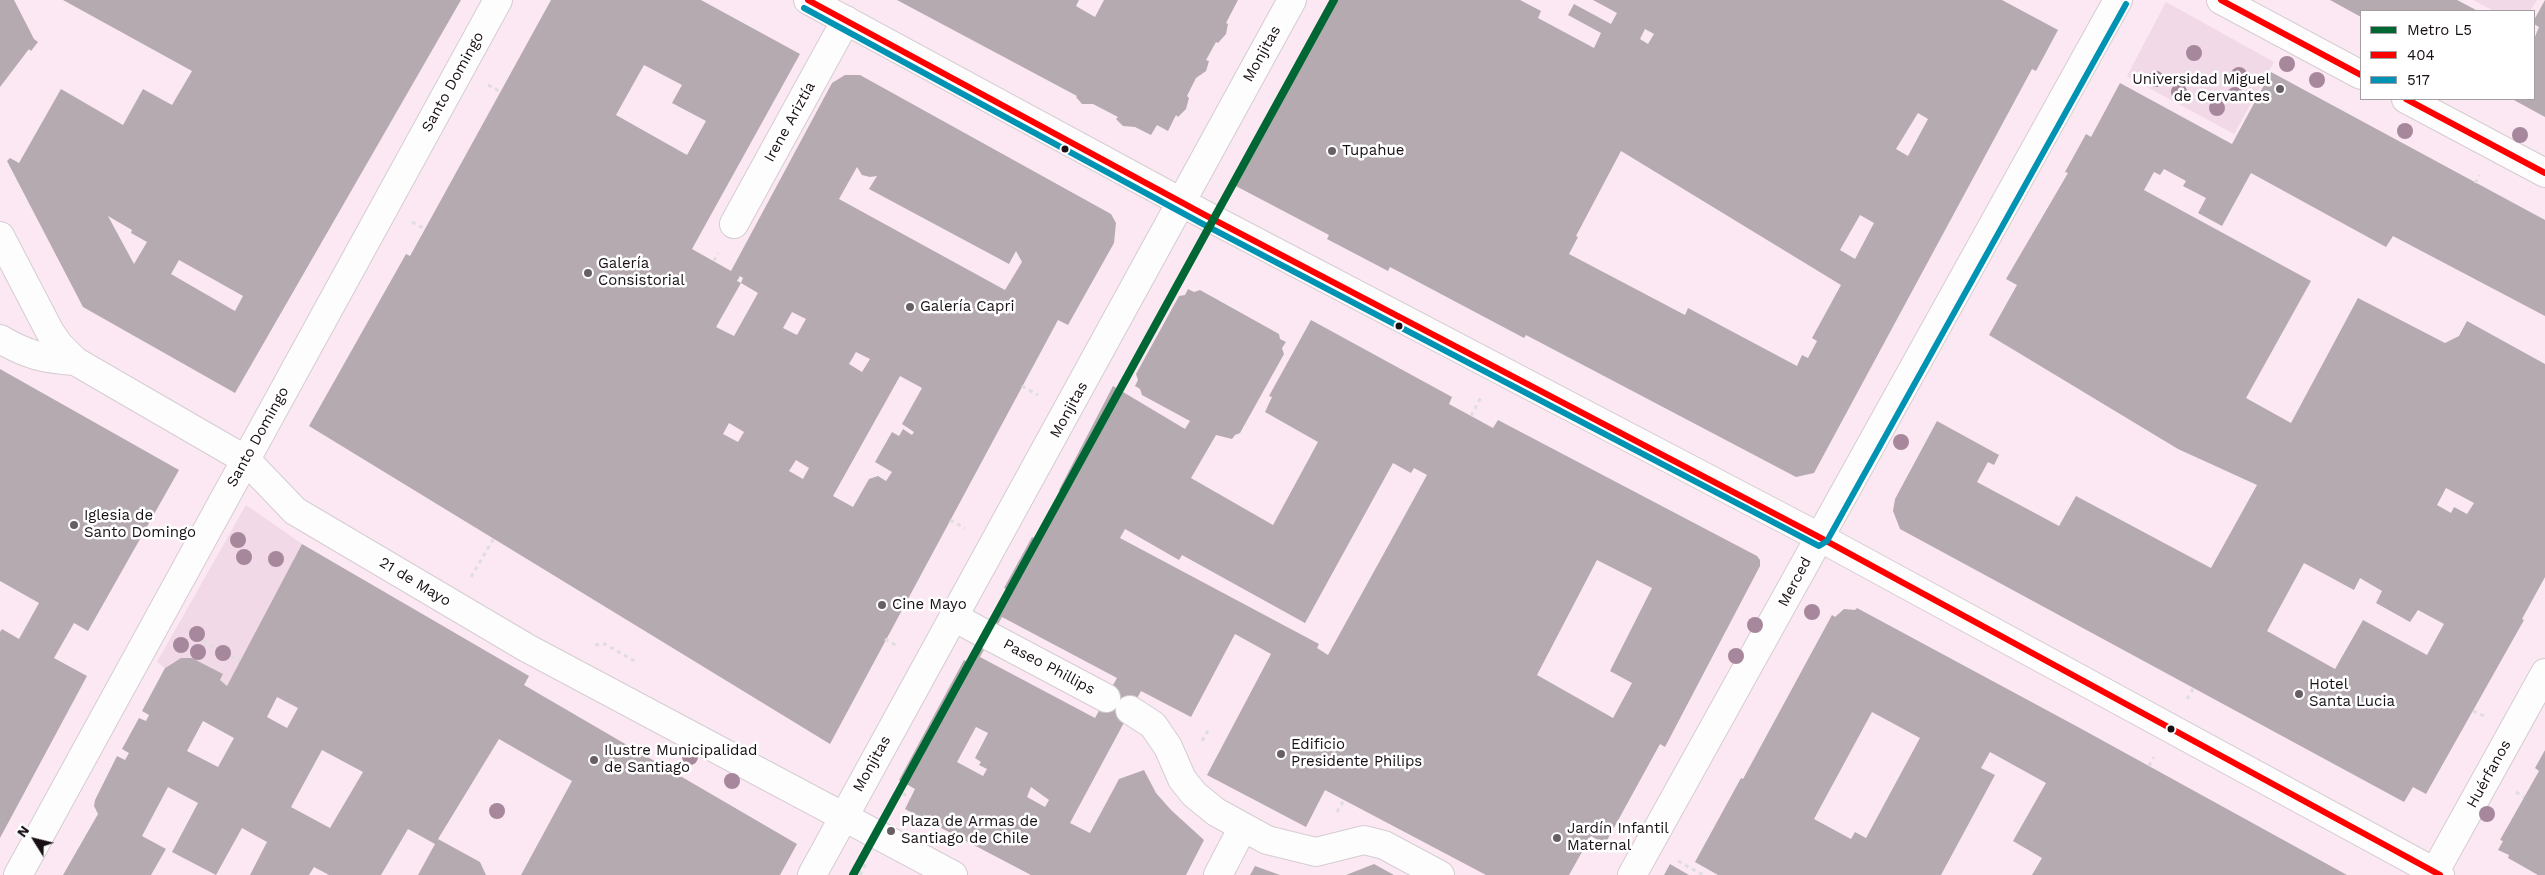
<!DOCTYPE html>
<meta charset="utf-8">
<style>
body{margin:0}
#map{position:relative;width:2545px;height:875px;overflow:hidden;background:#faf2f6;font-family:"Work Sans",sans-serif}
canvas{display:block}
.legend{position:absolute;left:2360px;top:10px;width:175px;height:90px;box-sizing:border-box;background:#fff;border:1px solid #a39fa1;margin:0;padding:6px 9px;list-style:none;font-size:15px;color:#181015}
.legend li{display:flex;align-items:center;gap:10px;height:25px}
.legend b{width:25px;border:1px solid #a39fa1}
.north{position:absolute;left:10px;top:815px;width:50px;height:50px;-webkit-text-stroke:4px #fff;paint-order:stroke;rotate:306deg;font-size:14px;font-weight:700;line-height:20px;text-align:center;color:#181015}
.north::after{content:'';display:block;margin:auto;width:18px;height:22px;background:#181015;clip-path:polygon(50% 0,100% 100%,50% 72%,0 100%)}
</style>
<div id="map">
<canvas width="2545" height="875"></canvas>
<ul class="legend">
<li><b style="height:6px;background:#063"></b>Metro L5</li>
<li><b style="height:6px;background:#f00"></b>404</li>
<li><b style="height:6px;background:#0093b3"></b>517</li>
</ul>
<div class="north">N</div>
</div>
<script>
const g = document.querySelector('canvas').getContext('2d');
g.lineJoin = 'round';
function fill(path, color) {
  g.fillStyle = color;
  g.fill(path, 'evenodd');
}
function trace(path, color, width, dash) {
  g.strokeStyle = color;
  g.lineWidth = width;
  g.lineCap = dash ? 'butt' : 'round';
  g.setLineDash(dash || []);
  g.stroke(path);
}
function drawText(font, color, halo, rows, align = 'center') {
  g.font = font + ' "Work Sans",sans-serif';
  g.lineWidth = 5;
  g.setLineDash([]);
  g.textBaseline = 'middle';
  g.strokeStyle = halo;
  g.fillStyle = color;
  for (const [text, x, y, turn = 0] of rows) {
    g.save();
    g.translate(x, y);
    g.rotate((+turn || 0) * Math.PI / 180);
    g.textAlign = isNaN(turn) ? turn : align;
    if (halo) g.strokeText(text, 0, 0);
    g.fillText(text, 0, 0);
    g.restore();
  }
}
fill(new Path2D(`
 M0,0H2545V875H0ZM2361,11H2534V99H2361Z`), '#fbe8f3');
fill(new Path2D(`
 M2473,0H2537L2530,11H2494Z
 M2166,2L2274,62L2234,134L2127,76Z
 M246,505L302,544L227,686L220,680L222,674C202,663 185,650 165,668L157,662Z`), '#f1d9e7');
fill(new Path2D(`
 M0,0H14L34,39L38,42L31,51L29,49L0,87Z
 M63,0H461L235,393L83,307L7,161L10,158L19,163L61,89L123,125L143,89L172,105L192,71ZM108,216L132,230L131,233L147,242L134,264ZM179,260L243,296L235,311L171,274Z
 M551,0H701L800,54L692,249L731,271L832,83L845,75H860L1111,214L1116,223L1114,243L1068,325L1058,320L830,744L309,426L406,254L410,256L425,229ZM644,65L682,85L672,103L706,121L687,155L616,115ZM857,167L862,175L870,177L877,176L869,189L1009,264L1016,251L1022,262L1005,290L839,199ZM740,276L743,278L741,283L758,293L734,336L716,327L741,283L737,281ZM792,312L806,319L797,335L783,328ZM856,352L870,359L862,372L849,364ZM900,376L922,388L902,424L914,432L912,435L903,429L899,436L892,432L875,462L892,472L886,481L878,476L869,479L853,507L833,496ZM729,423L744,432L738,442L723,434ZM796,460L809,468L803,479L789,471Z
 M897,0H1079L1076,6L1095,17L1104,0H1238L1226,23L1228,24L1226,34L1218,43L1216,42L1206,60L1209,61L1206,71L1196,78L1187,96L1189,98L1186,109L1178,117L1176,115L1168,131L1157,125L1151,135L1135,127L1123,126L1116,119L1118,117L1093,104H1082L1076,97L1077,96Z
 M1333,0H1520L1541,11L1538,18L1594,48L1601,33L1568,15L1574,4L1611,24L1617,13L1593,0H2002L2058,30L2036,71L2032,69L1814,473L1796,477L1526,335L1524,338L1390,267L1388,271L1327,239L1329,235L1232,184ZM1645,29L1654,34L1648,44L1640,39ZM1918,113L1928,119L1908,156L1896,149ZM1621,151L1841,285L1812,338L1817,341L1808,358L1802,355L1797,366L1688,308L1685,315L1569,254L1578,237L1576,236ZM1860,215L1874,223L1855,259L1840,250Z
 M2330,0H2457L2478,11H2361V17Z
 M2545,0V117L2512,99H2534V39L2539,27L2534,24V20Z
 M2271,72L2545,220V316L2393,236L2386,247L2251,173L2222,226L2198,213L2206,198L2183,186L2186,181L2164,169L2160,175L2154,172L2144,190L2311,281L2246,398L2291,423L2358,298L2445,343L2459,336L2467,321L2545,364V577L2522,619L2524,620L2426,794L2413,787L2404,802L1900,529L1893,511L1895,499L1937,421L1999,455L1994,465L1988,462L1977,482L2059,526L2076,496L2211,568L2257,485L2178,449L1989,335L2017,285L2006,279L2068,173L2065,172L2086,134L2091,137L2120,83L2232,144ZM2446,488L2474,503L2467,514L2454,507L2451,513L2437,505ZM2304,563L2354,590L2360,578L2382,591L2376,603L2410,622L2418,610L2444,624L2427,655L2363,620L2335,669L2267,631Z
 M1188,289L1194,292L1200,290L1279,334L1280,339L1286,342L1282,348L1284,354L1240,433L1235,435L1232,439L1216,435L1191,478L1273,525L1318,442L1265,412L1272,397L1269,396L1311,320L1452,397L1449,404L1493,428L1498,420L1757,556L1760,560V566L1665,747L1660,744L1605,844L1591,836L1569,875H1486L1325,790L1306,827L1207,775L1271,654L1235,634L1191,717L1141,691L1070,823L1090,833L1119,779L1144,770L1156,793L1171,810L1204,840L1186,875H1031L905,809L915,789L899,780L964,660L970,663L975,654L1008,590L1004,588L1032,537L1038,540L1064,494L1059,490L1113,386L1185,429L1190,421L1142,395L1140,389L1135,386L1138,380L1136,374L1179,296L1185,295ZM1393,463L1411,473L1414,468L1427,475L1328,655L1317,648L1319,644L1120,538L1125,529L1179,560L1182,555L1305,623ZM1597,560L1652,588L1610,671L1632,683L1613,718L1537,675ZM1002,617L1117,678L1095,718L980,657ZM976,727L988,733L975,758L981,762L979,765L987,769L983,776L957,762ZM1031,787L1049,800L1045,807L1027,797Z
 M0,369L179,470L88,631L74,623L54,658L87,676L0,838V632L2,629L19,639L39,603L0,581Z
 M302,544L529,676L524,685L797,844L780,875H521L572,781L499,739L438,839L480,862L486,875H418L435,844L408,829L381,875H329L314,867L309,875H250L267,842L242,828L216,875L172,852L198,803L168,787L142,836L166,849L151,875H63L98,814L94,806L95,800L117,756L125,760L129,753L122,749L139,718L146,721L149,715L142,711L165,668L181,658H192L223,674L220,680L227,686ZM277,697L298,708L287,728L267,717ZM203,721L234,738L218,767L187,751ZM322,750L363,772L330,828L291,807Z
 M1857,608L2078,727L2347,875H2032L2042,858L2013,841L2046,783L1990,752L1981,768L1995,775L1941,875H1718L1695,862L1741,778L1743,779L1832,615L1835,617L1844,609L1855,610ZM1872,712L1920,738L1866,838L1855,832L1851,839L1814,819Z
 M2545,750V875H2538L2508,858L2509,855L2498,850L2503,841L2500,840L2539,771L2535,768Z
 M1374,864L1394,875H1346Z
 M1670,864L1689,875H1664Z
 M1255,866L1280,875H1250Z`), '#b6aab1');
const minor = new Path2D(`
 M808,0L1205,215L1819,537L2440,875
 M2221,0L2361,75
 M2406,99L2545,173
 M734,224L846,20
 M0,236L50,332L59,345L75,361
 M0,339C27,355 44,359 75,361L246,460L295,511L527,648L953,875
 M954,617L985,634
 M991,637L1106,698
 M1130,710L1153,725L1168,747L1182,779L1194,794L1216,812L1267,840L1316,852L1364,840L1384,845L1440,875
 M18,875L498,0
 M1218,875L1243,827
 M1632,875L2118,0
 M2433,875L2545,673`);
const major = new Path2D(`
 M812,875L1292,0`);
trace(minor, '#d5cdd1', 30);
trace(major, '#d5cdd1', 30);
trace(new Path2D(`
 M488,85L501,92
 M2475,183L2480,175
 M412,222L425,229
 M714,261L718,253
 M1022,386L1038,395
 M1471,416L1481,397
 M950,520L965,528
 M471,577L494,538
 M189,633L240,661
 M885,639L899,647
 M595,645L605,644L636,662
 M2187,699L2194,687
 M2473,711L2484,716
 M1202,741L1210,727
 M2149,766L2154,757
 M897,788L910,799
 M2516,792L2524,797
 M1337,812L1344,800
 M1678,861L1703,875
 M860,875L866,864`), '#e0ddde', 3, [4, 4]);
trace(minor, '#fefdfe', 28);
trace(major, '#fefdfe', 28);
trace(new Path2D(`
 M808,0L1205,215L1819,537L2440,875
 M2221,0L2361,75
 M2406,99L2545,173`), '#f00', 6);
trace(new Path2D(`
 M804,8L1201,223L1819,546L1827,541L2126,4`), '#0093b3', 6);
trace(new Path2D(`
 M853,875L1334,0`), '#063', 8);
g.fillStyle = '#a7879c';
for (const [x, y] of [
 [2194,53],
 [2287,64],
 [2239,75],
 [2156,79],
 [2317,80],
 [2179,92],
 [2235,95],
 [2217,108],
 [2405,131],
 [2520,135],
 [1901,442],
 [238,540],
 [244,557],
 [276,559],
 [1812,612],
 [1755,625],
 [197,634],
 [181,645],
 [198,652],
 [223,653],
 [1736,656],
 [690,757],
 [732,781],
 [497,811],
 [2487,814]
]) {
  g.beginPath();
  g.arc(x, y, 8, 0, 2 * Math.PI);
  g.fill();
}
for (const [x, y, r, color] of [
 [2280,89,5,"#675f64"],
 [1065,149,4.5,"#181015"],
 [1332,151,5,"#675f64"],
 [588,273,5,"#675f64"],
 [910,307,5,"#675f64"],
 [1399,326,4.5,"#181015"],
 [74,525,5,"#675f64"],
 [882,605,5,"#675f64"],
 [2299,694,5,"#675f64"],
 [2171,729,4.5,"#181015"],
 [1281,754,5,"#675f64"],
 [594,760,5,"#675f64"],
 [891,831,5,"#675f64"],
 [1557,838,5,"#675f64"]
]) {
  const dot = new Path2D();
  dot.arc(x, y, r, 0, 2 * Math.PI);
  g.fillStyle = color;
  g.fill(dot);
  trace(dot, '#fff', 2);
}
drawText('15px', '#181015', '#fff', [
 ["Monjitas",1262,54,-61],
 ["Santo Domingo",453,82,-61],
 ["Irene Ariztía",790,122,-61],
 ["Monjitas",1069,410,-61],
 ["Santo Domingo",258,437,-61],
 ["21 de Mayo",415,582,31],
 ["Merced",1795,582,-62],
 ["Paseo Phillips",1049,667,28],
 ["Monjitas",872,764,-61],
 ["Huérfanos",2489,774,-61]
]);
drawText('15px', '#181015', '#fff', [
 ["Universidad Miguel",2270,80,"right"],
 ["de Cervantes",2270,97,"right"],
 ["Tupahue",1342,151],
 ["Galería",598,264],
 ["Consistorial",598,281],
 ["Galería Capri",920,307],
 ["Iglesia de",84,516],
 ["Santo Domingo",84,533],
 ["Cine Mayo",892,605],
 ["Hotel",2309,685],
 ["Santa Lucia",2309,702],
 ["Edificio",1291,745],
 ["Presidente Philips",1291,762],
 ["Ilustre Municipalidad",604,751],
 ["de Santiago",604,768],
 ["Plaza de Armas de",901,822],
 ["Santiago de Chile",901,839],
 ["Jardín Infantil",1567,829],
 ["Maternal",1567,846]
], 'left');
</script>
